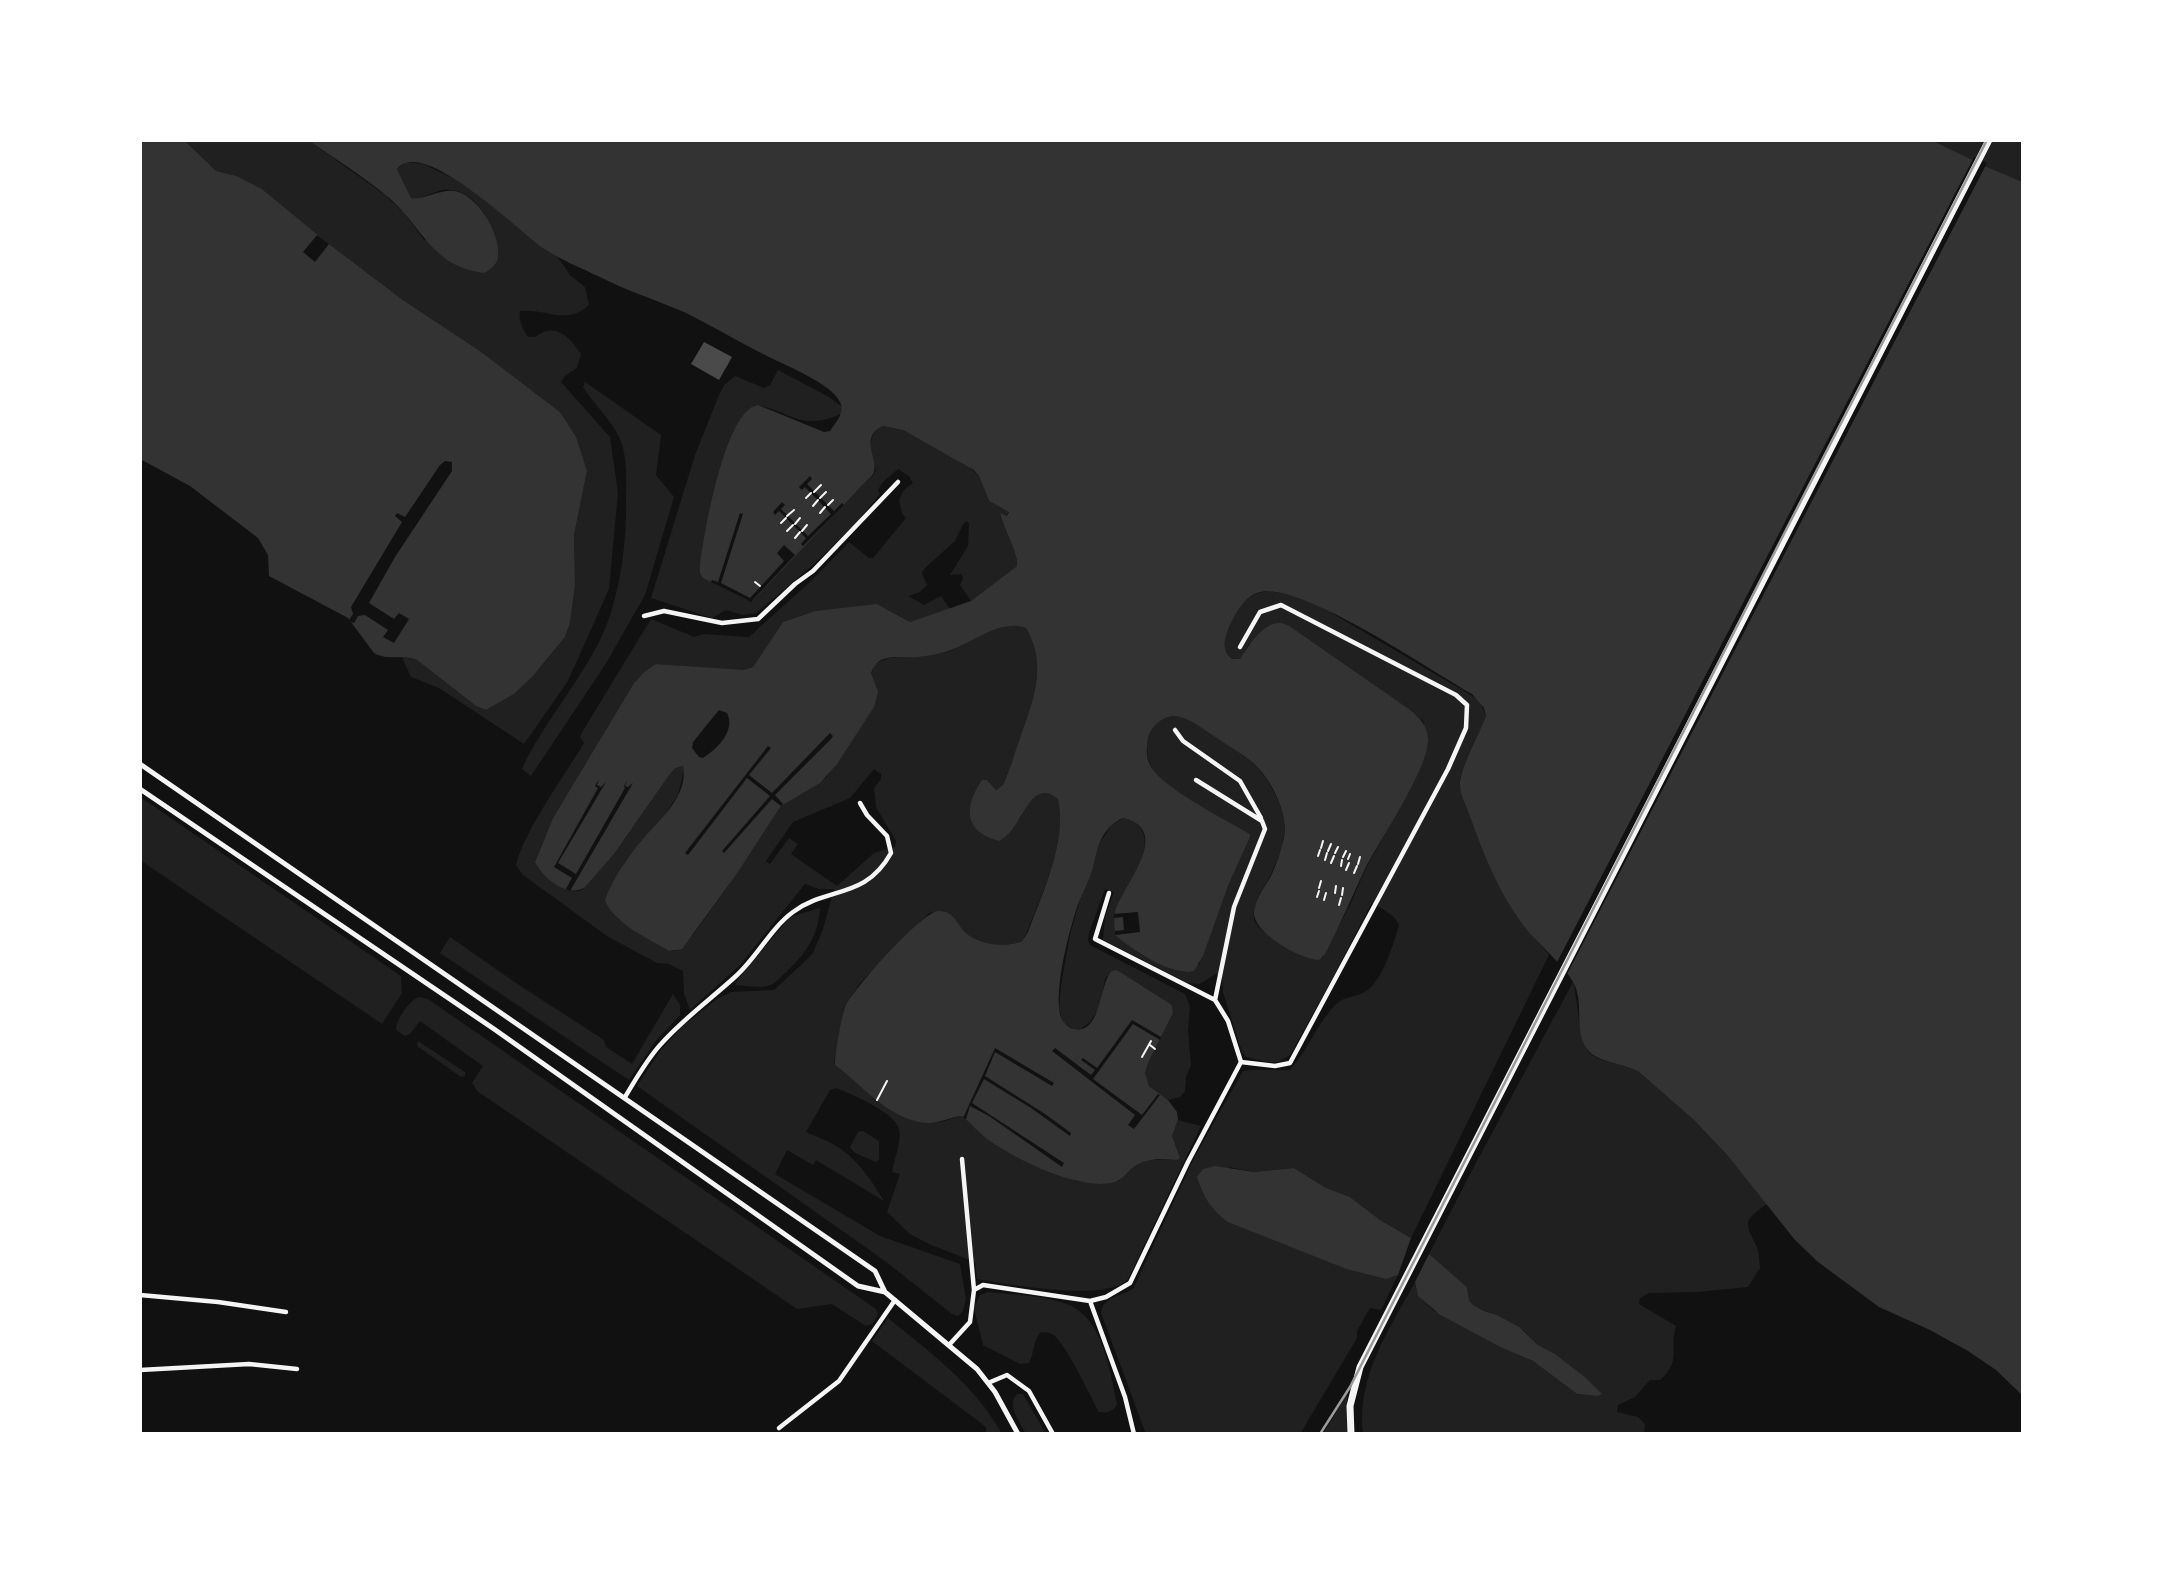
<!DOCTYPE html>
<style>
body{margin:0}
#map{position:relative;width:2163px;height:1574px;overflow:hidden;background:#111;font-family:"Sofia Sans Condensed",sans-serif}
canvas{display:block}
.frame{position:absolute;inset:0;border:142px solid #fff;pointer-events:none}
</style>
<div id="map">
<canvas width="2163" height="1574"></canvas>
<div class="frame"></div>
</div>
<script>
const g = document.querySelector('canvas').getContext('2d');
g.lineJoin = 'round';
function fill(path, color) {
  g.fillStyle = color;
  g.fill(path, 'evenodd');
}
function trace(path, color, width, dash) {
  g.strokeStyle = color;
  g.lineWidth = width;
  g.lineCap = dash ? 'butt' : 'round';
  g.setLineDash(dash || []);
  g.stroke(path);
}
fill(new Path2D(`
 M184,140H308L385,195L404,213L424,240L496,244C489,219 475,186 442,190C434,192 424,197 416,199L411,198L397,169L406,162L423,164L459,181L483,198L530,238L557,256L570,275L585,287L589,305C566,326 547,308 520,311C518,321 523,329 528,337H535C555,321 570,337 581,354L577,368L565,376L561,382L610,437L618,493L609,589L568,681L524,744L439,688L411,677L402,657L417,660L476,706L486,710L514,694L533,676L565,637L570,623L575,585L574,535L587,471L560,412L480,351L403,300L329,244L262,189L237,176L216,171Z
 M1931,140H2023V182L1987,167Z
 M778,370L829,397L842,407L841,414C797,433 789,408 754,405L724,456L703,543L700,564L703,578L746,600L753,601L868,478L872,477L876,470C871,454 865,434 883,426L903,430L966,464L979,476L989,501L1009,511L1007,516L1000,514C1003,529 1019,553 1017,566L971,601L960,585L963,579L961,574L950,575L968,546L969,524L967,521L963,524L955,541L925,568L922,573L927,585L920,592L908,596L924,605L941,596L950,609L910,622L885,608L815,611L783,622L753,667L744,671L656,664L644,672L634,683L553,818L535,862C545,877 560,892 580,891L614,854L670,774L680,765L683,766L684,769L678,795L662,819L617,918L669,951H675L693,935L736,875L781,806L827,777L875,665C889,652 928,658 950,651C974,642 1000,618 1026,628C1048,666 1033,701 1020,739C1014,754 1010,770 1003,785L996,790L987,780H982L1020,819C1028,802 1039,784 1058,799C1067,841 1043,892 1027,932L1022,941C1007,948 977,945 965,932C954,921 949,908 929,913L860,983L850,998L844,1008L834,1062L835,1065C866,1088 897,1127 940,1122C947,1121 954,1117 962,1116L1008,1152L1076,1181L1102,1184L1119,1181L1136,1164L1147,1160H1177L1179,1158L1172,1136L1178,1120L1201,1126L1128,1279C1105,1303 1009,1284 977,1279L975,1262L929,1244L910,1234L887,1212L900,1174L892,1172C894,1160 902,1140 899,1129C895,1112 851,1094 836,1088L830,1090L806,1132C817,1137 831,1142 841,1149C859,1161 873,1183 884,1201L816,1160L813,1165L787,1150L775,1174L880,1236L960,1264L966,1299L963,1311L958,1316L952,1314L885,1261L637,1086L661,1050L683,1026L717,999L731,992L774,990L801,965L813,953L823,929L834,889H819L805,884L740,965L690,1010L684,993L683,971L669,964L657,963L607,936L523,875L516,865C525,829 564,777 584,743L580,737L584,729L651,619L694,637L704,634L749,637L810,582L849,542L869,558H873L906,518L902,513L899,500L904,490L913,483L909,476L898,469L882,483L878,490L880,494L855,524L813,565L756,613L743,615L726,610L712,618L651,598L695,455L719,395L724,385L735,376L764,388L770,385ZM874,769L881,774V779L874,788L876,807L896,841L895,847L874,853L837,886L791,854L798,844L789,838L770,864L766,861L793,822L850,798Z
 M585,382L661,435L656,475L674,497L645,595L605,665L531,776L522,769L527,758C548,719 577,684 598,644C618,607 627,546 626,503C626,483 628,458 620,439C612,421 594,404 583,387Z
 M1269,591L1298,596L1320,606L1479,700L1486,716C1480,732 1458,771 1460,786C1461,796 1467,807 1470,816C1487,868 1514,914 1549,955L1411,1238L1380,1220L1350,1197L1326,1188L1294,1168L1254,1172L1229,1167L1254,1232L1346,1269L1386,1279L1398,1275L1381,1310L1370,1308L1357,1331V1338L1300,1434H1146L1101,1313C1102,1297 1121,1296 1133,1289L1195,1156L1243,1071C1259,1068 1274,1071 1290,1070C1306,1052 1314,1031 1329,1012C1343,994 1349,1000 1365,992C1382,982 1394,943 1399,925L1395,918L1374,903L1371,904L1330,983L1290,1055L1278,1062H1268L1246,1057L1242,1052L1223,992L1222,976L1216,974L1200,984L1188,983L1103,940L1105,917L1114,892L1105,889L1089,933L1088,940L1090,945L1185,994L1190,1006L1188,1031L1191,1065L1186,1077L1185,1091L1180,1097L1168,1100L1149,1086L1145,1073L1149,1061L1173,1013L1172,1005L1117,970L1109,974L1105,979L1100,1006L1090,1022L1081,1029H1074L1064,1023L1059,1010L1061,985L1070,935L1078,906L1099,844L1111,826L1123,818C1170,829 1128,885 1117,908L1114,914L1115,924L1199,965L1228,886L1250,837V834C1220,815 1179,801 1156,773C1147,763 1146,751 1148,738C1151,725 1166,713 1180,717C1202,723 1233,749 1252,762C1269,779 1288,810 1284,835C1283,847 1277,861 1272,872C1265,888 1241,914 1262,930C1275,940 1306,951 1322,958L1352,901L1365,870L1416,778L1428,744L1423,721L1409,709L1291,627L1249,644L1241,659C1209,663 1233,613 1244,602C1251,595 1260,592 1269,591Z
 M140,797L401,976L402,993L382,1024L140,860Z
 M820,908C818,936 806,954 785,973C782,976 777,981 773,984C763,989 746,986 735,985L739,978L790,917Z
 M450,937L516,983L604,1040L606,1047L632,1064L673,994L680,1005V1015L655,1042L629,1080L440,953Z
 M1573,982C1579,1001 1577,1045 1592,1055C1604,1063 1625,1064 1639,1072L1694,1120L1728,1156L1767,1204C1744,1220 1744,1222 1756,1245C1759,1252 1759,1260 1760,1268L1748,1287L1697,1292L1649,1293L1640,1298L1639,1304L1676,1326C1669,1349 1682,1361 1660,1380H1650L1635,1397L1618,1405L1617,1412L1638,1417L1645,1424L1644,1434H1363C1356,1377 1389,1330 1415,1282L1416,1289L1423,1301L1433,1310L1500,1347L1533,1361L1577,1394L1598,1396L1601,1394L1585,1377L1555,1354L1538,1345L1524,1331L1497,1315L1484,1311L1473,1305L1469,1300L1467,1287L1429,1254L1469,1176Z
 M419,997L428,999L876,1309L878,1315L872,1324L866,1326L832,1304L797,1309L477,1091L472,1083L483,1066L420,1021L410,1034L405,1036L396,1030C397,1018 409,1001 419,997Z
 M418,1041L465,1072V1076L461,1077L417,1046Z
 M863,1131L879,1141V1159L876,1162L855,1153L850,1147L858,1132Z
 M988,1292C1014,1295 1045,1295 1069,1305C1103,1319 1110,1372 1117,1404C1113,1412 1108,1413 1099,1412C1091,1397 1064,1340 1052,1334C1049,1332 1045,1333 1041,1332C1032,1342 1035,1352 1029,1363L1020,1364L983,1345L974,1308L980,1295Z
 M888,1318C931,1353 975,1385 1002,1434H986V1427L872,1341Z
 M1017,1394H1023L1046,1434H1026C1020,1422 1006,1405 1017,1394Z
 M1347,1394V1434H1323Z`), '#202020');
fill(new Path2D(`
 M140,140H184L216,171L237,176L262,189L329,244L403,300L480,351L560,412L576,437L587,471L574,535L575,585L570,623L565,637L533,676L514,694L486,710L476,706L417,660C403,654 387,661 374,653L348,618L269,576L268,555L258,538L190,486L140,459Z
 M308,140H1931L1987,167L2023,182V1396L1996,1370L1968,1351L1930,1330L1879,1307L1818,1262L1795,1240L1728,1156L1694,1120L1639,1072C1624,1063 1597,1063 1587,1049C1573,1030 1585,1002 1573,982C1566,968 1539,944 1527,930C1500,896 1482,851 1468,811C1465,803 1460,794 1460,785C1459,770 1480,732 1486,716L1484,708L1472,694C1434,673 1295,577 1257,593C1242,599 1234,616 1228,630C1224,642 1222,651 1232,659H1240C1248,647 1262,623 1279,623C1283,623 1287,625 1291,627L1409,709C1420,718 1428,726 1428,740C1428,770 1379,841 1364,871C1351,899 1339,927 1325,954L1319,960C1300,959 1253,933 1254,912C1255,898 1266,886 1272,874C1277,863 1281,850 1284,838C1289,814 1271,778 1252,762C1241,753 1228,746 1217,738C1206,731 1192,720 1180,717C1166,713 1151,725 1148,738C1147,745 1146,753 1148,760C1155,786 1226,819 1250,834V837L1228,886L1203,956L1194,971C1171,976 1133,950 1115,935C1115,928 1113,919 1115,912C1121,888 1175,830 1123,818C1114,822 1108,828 1103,836C1097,846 1096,856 1093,867C1089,881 1082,894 1077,907C1068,936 1057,978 1059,1008C1059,1017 1065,1027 1074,1029C1102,1035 1099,982 1112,971L1117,970L1172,1005L1173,1013L1149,1061L1145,1073L1149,1086L1168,1100L1177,1112L1178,1120L1172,1136L1180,1158L1177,1160C1161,1159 1144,1157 1131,1169C1126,1174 1122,1180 1115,1182C1082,1192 1017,1160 990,1141C980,1134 972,1124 962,1116C950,1117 940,1123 929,1123C891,1122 863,1086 835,1065C834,1058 842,1014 845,1007C852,990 922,912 938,911C954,910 957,925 966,933C979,945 1007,948 1022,941L1028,932C1043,892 1067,841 1058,799C1028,776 1024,829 999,841C963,832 964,806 982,780H987L996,790L1003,785C1010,770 1014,754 1020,738C1033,701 1048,666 1026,628C998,618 972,645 945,652C937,654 928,656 918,657C907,658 892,655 881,660C876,663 873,668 871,673L878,692L874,707L837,764L820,783L781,806L736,875L682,949L669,951C648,938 614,924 605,900C613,878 628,857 642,840C659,820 689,796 683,766L676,768L670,774L614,854L585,887C568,899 543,878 535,862L553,818L634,683L644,672L656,664L744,670L753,667L783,622L815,611L877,604L910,622L971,601L1017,566C1019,554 1003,528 1000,513L1007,516L1009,512L989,501L979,476L974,470L903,430L883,426C854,439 888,468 868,479L753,601L746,600L703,578L700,573V564C704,534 725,409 758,405L824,432L830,431C836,422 845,413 840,402C832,384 787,366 769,357C740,343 713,326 684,312C656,300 627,291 600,277C581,268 561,260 543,248C521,233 422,135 397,169L411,198C426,200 439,189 455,191C478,195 501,235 498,257C497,265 491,269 484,273C431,266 423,227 388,197C363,176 335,159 308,140ZM719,710L727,713C736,731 717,749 703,758L699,757L692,748L693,742Z
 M1215,1166L1254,1172L1294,1168L1326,1188L1350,1197L1380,1220L1411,1238L1398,1275L1386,1279L1346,1269L1228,1222C1211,1210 1203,1196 1197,1177L1203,1169Z
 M1429,1254L1467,1287L1469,1300L1473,1305L1484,1311L1497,1315L1519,1327L1538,1345L1555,1354L1585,1377L1602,1394L1598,1396L1577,1394L1533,1361L1500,1347L1439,1314L1418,1296L1415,1282Z`), '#333');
fill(new Path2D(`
 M1974,157L1987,163L1565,978L1555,966Z
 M317,235L329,244L315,262L303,252Z
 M445,461L452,462V471L395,557L369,603L394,619L399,613L409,619L394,643L383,637L388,630L365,615L358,616L354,623L351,622L349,620L353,614L351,607L402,522L395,516L397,513L405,517L440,465Z
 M810,476L812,479L807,484L834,511L842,503L844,505L803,546L801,544L806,538L779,511L775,515L773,512L782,502L785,505L781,509L808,536L831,514L805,487L802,490L799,487Z
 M740,513L743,514L721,583L750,598L784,561L777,553L784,545L795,555L751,602L711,582L712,580L718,582Z
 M830,733L833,736L831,739L775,795L783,804L781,806L772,799L724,853L722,851L770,796L747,778L688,855L685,853L768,746L771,748L749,775L772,793Z
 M599,779L597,785L601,787L606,782L558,863L576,874L625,788L624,786L627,780L625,786L628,787L633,783L570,891L566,889L572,878L554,867L598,788L595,786Z
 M1138,912L1140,932L1115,935V931L1124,930L1123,917L1114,918V914Z
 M1132,1020L1161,1037L1160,1040L1133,1024L1093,1079L1142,1115L1158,1094L1160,1095L1134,1129L1128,1125L1135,1115L1052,1051L1055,1048L1091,1075L1095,1070L1081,1060L1083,1058L1097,1068Z
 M995,1048L1054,1083L1052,1086L995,1052L985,1076L1045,1114L1071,1133L1070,1136L1031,1108L984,1079L972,1103L1064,1163L1062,1167L989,1116L970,1106L966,1119L963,1118Z`), '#111');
fill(new Path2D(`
 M704,342L732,357L719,380L691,364Z`), '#4a4a4a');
trace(new Path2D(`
 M814,492L821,485
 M806,498L811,493
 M820,498L826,492
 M828,505L833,500
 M813,506L818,500
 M820,513L825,507
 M787,516L794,510
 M781,523L786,518
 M795,524L800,518
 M787,531L793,525
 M802,531L807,525
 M795,538L800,532
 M755,582L760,586
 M1321,848L1323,841
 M1328,851L1331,844
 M1335,853L1338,847
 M1318,856L1320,850
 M1343,857L1346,851
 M1348,859L1350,854
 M1325,860L1327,853
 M1331,863L1334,856
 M1358,864L1360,857
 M1341,866L1342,860
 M1346,870L1349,863
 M1354,873L1357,866
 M1319,888L1321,881
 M1335,893L1336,886
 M1342,895L1343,888
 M1317,897L1319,891
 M1324,900L1326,893
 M1339,905L1341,898
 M1150,1045L1155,1049
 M1142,1057L1151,1041
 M877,1100L887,1081`), '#f5f5f5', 2);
trace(new Path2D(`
 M644,616L664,611L722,623L758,619L795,584L813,571L898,482
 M1240,647L1260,612L1281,605L1456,695L1467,705L1466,728L1448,769L1290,1063L1275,1066L1241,1062
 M1175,730L1183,741L1240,781L1261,818
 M1196,780L1262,821L1265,829L1234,907L1215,1000
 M625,1097C636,1079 647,1059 661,1044C684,1018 711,999 736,976C757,957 771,928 793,912C828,886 865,900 891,853L887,836L867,815L860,803
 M962,1159L974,1290
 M140,1295L218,1302L286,1312
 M1090,1301L1125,1397L1134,1434
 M949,1345L970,1322L974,1290L983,1285L1090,1301L1106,1297L1130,1283L1188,1162L1241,1062L1228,1021L1215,1000L1095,939L1109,893
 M140,1370L249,1364L297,1369
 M988,1383L1007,1375L1029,1391L1053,1434
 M779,1428L839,1381L895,1300`), '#f5f5f5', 4.5);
trace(new Path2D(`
 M140,764L875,1271L885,1292L977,1369L995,1392L1018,1434
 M140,789L494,1029L858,1286L885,1292`), '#f5f5f5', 5);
trace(new Path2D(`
 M1351,1434L1350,1406L1360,1367L1989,140`), '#f5f5f5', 7);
trace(new Path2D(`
 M1320,1434L1350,1387L1787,528L1987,140`), '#9a9a9a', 2.5);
</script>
